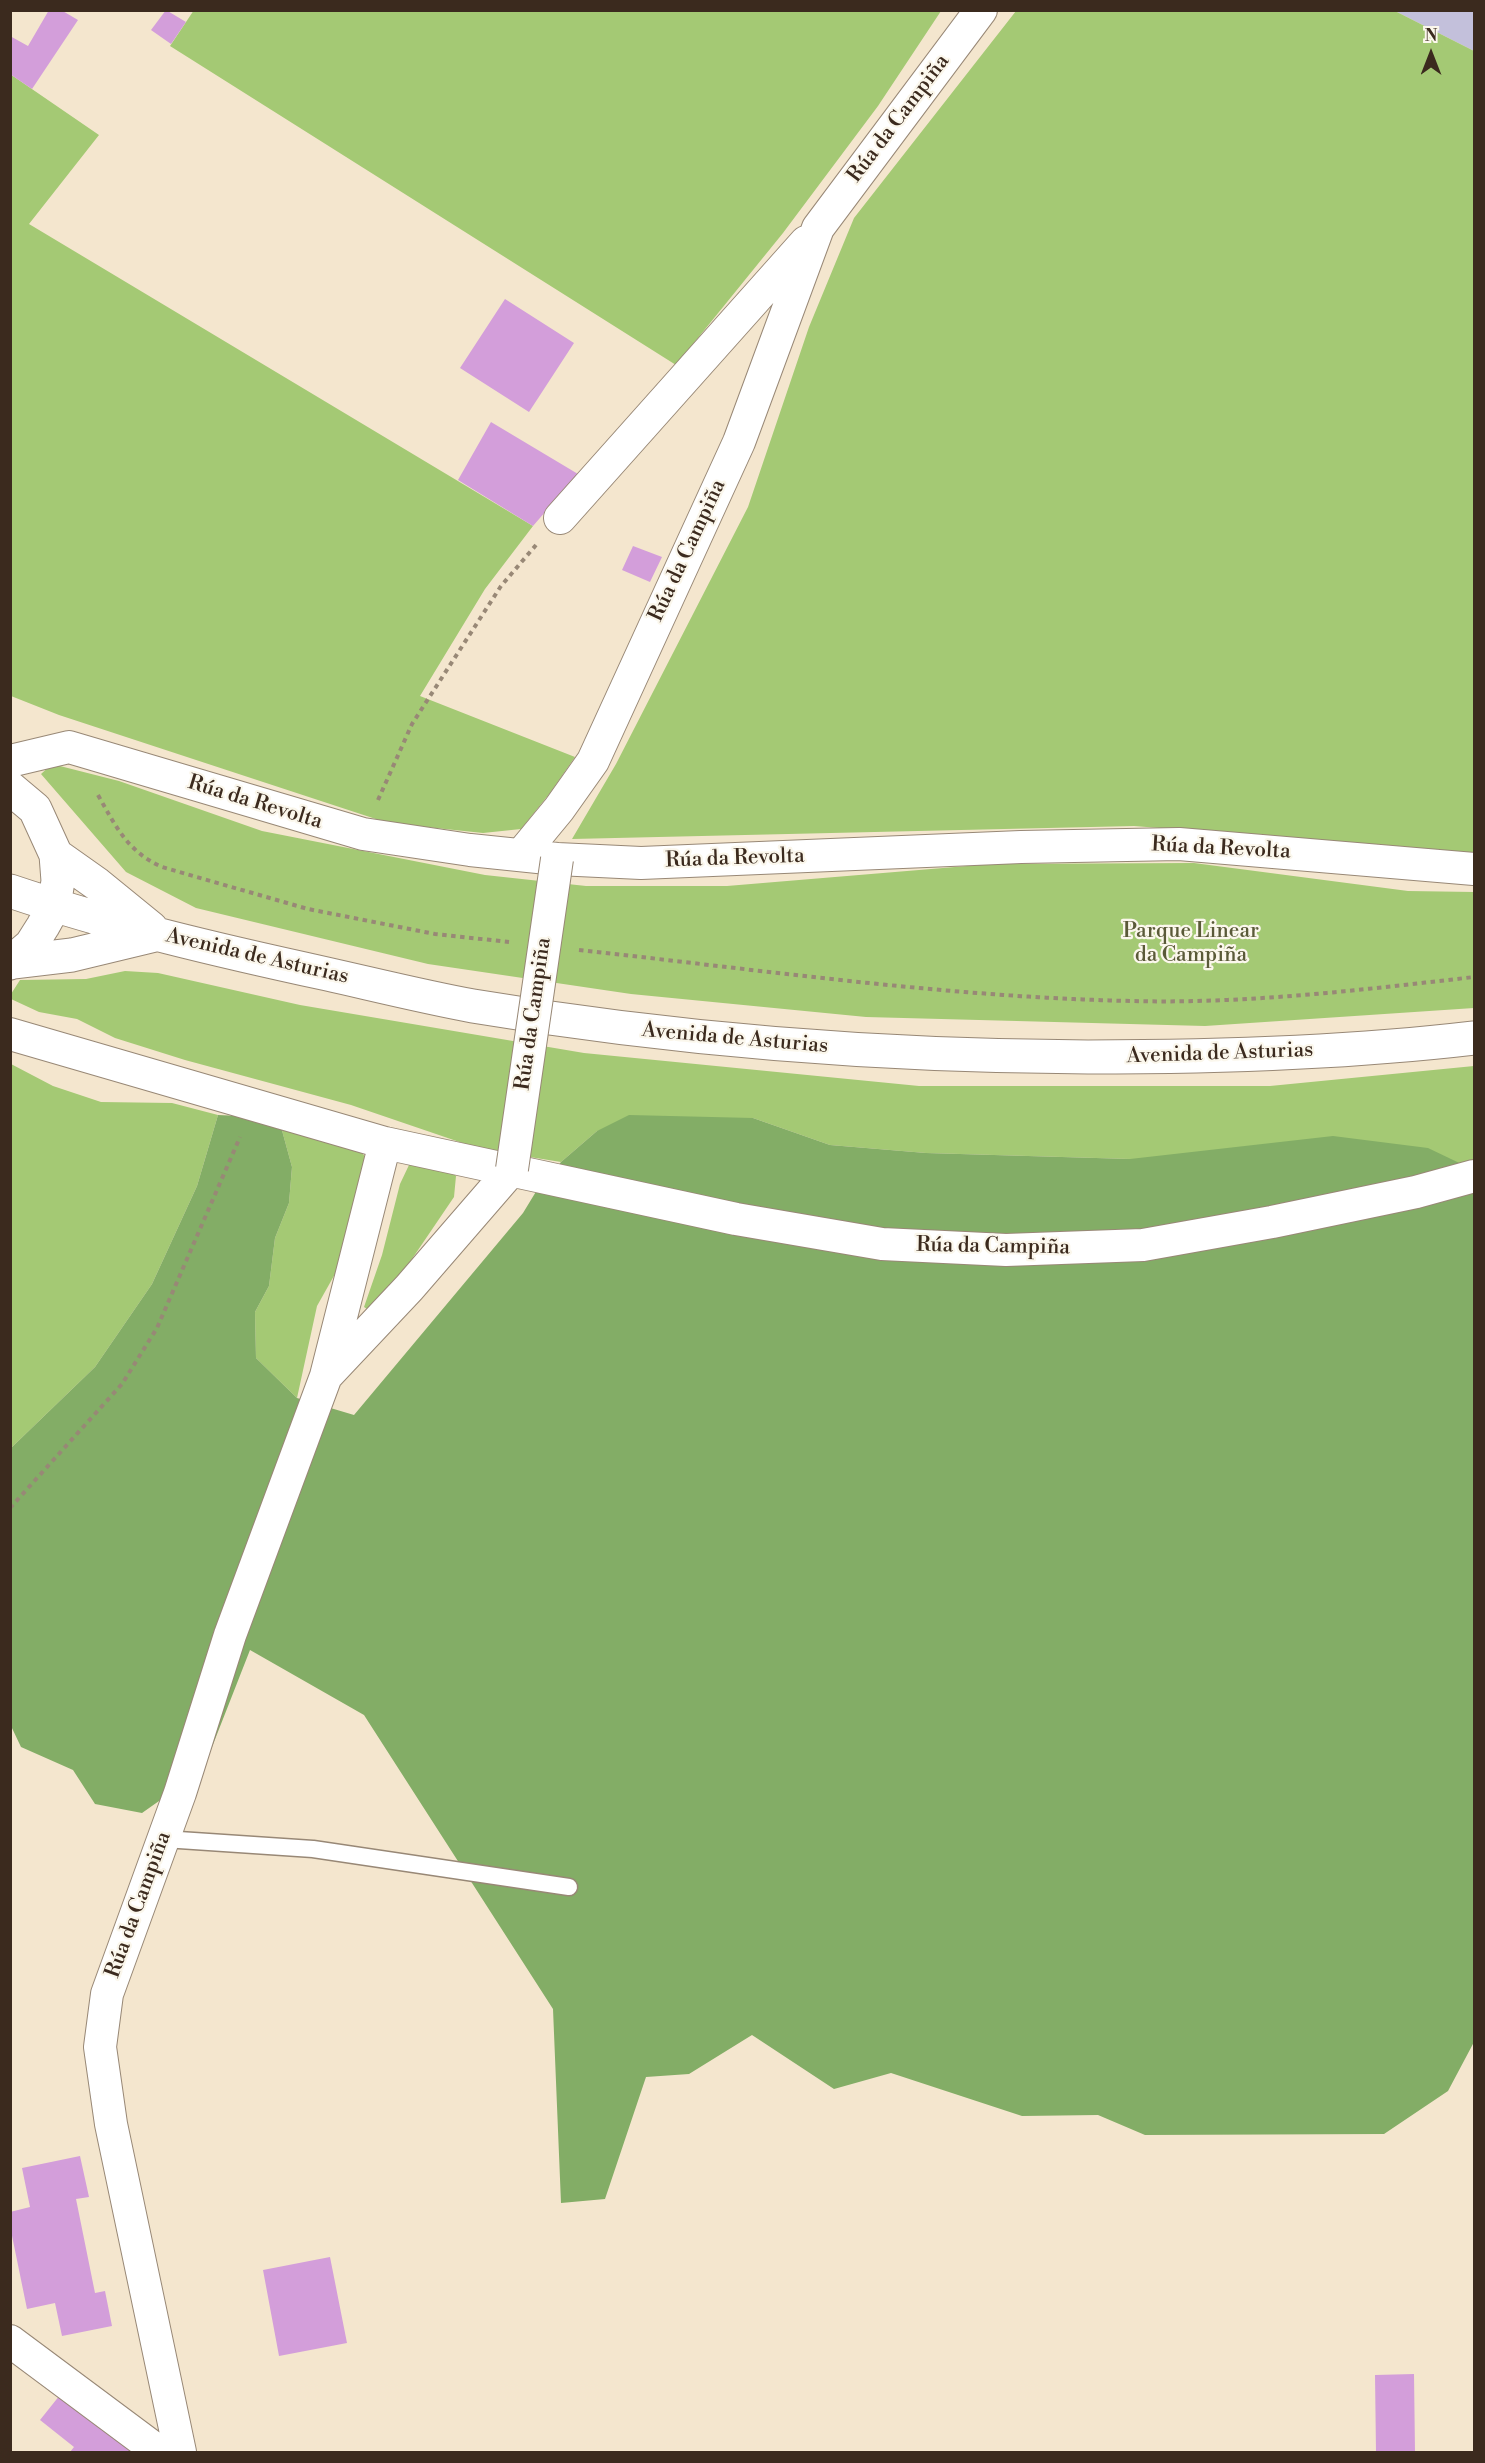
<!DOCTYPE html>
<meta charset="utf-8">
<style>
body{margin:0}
#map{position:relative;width:1485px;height:2463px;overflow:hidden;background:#f4e6ce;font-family:"Libre Bodoni",serif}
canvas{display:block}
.frame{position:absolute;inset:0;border:12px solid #3b2a1e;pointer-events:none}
.north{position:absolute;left:1401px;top:24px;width:60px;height:60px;-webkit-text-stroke:4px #fbf7ec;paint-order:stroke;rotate:0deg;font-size:16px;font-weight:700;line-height:24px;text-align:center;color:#3b2a1e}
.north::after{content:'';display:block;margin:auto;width:21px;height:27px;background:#3b2a1e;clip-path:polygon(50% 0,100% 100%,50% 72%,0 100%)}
</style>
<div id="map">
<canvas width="1485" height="2463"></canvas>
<div class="frame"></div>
<div class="north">N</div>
</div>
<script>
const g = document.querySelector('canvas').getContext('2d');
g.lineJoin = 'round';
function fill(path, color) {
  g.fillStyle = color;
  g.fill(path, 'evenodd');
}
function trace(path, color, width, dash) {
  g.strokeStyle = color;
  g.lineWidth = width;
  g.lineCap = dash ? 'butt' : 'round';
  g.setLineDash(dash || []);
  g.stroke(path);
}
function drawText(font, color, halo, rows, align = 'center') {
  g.font = font + ' "Libre Bodoni",serif';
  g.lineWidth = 4.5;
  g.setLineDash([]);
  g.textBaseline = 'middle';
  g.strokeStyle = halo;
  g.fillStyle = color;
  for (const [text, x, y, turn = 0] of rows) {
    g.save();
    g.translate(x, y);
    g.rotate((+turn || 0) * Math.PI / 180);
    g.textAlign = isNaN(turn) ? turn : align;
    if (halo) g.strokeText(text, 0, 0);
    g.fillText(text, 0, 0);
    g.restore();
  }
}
fill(new Path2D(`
 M1395,11H1474V51Z`), '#c3c0db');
fill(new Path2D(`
 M194,10L941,11L878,106L783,233L676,365L170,46Z
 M1016,11H1395L1474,51V853L1134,826L572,839L616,764L748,507L809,327L854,218Z
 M10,74L99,135L29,224L533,526L485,589L420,696L575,757L550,793L521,829L483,833L388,823L59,715L11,696Z
 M52,764L119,781L262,831L485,875L586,886H727L991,864L1194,863L1408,891L1474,892V1008L1205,1026L866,1017L631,994L428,964L196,908L126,872L41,774Z
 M125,971L158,973L300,1005L584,1053L919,1086H1270L1474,1066V1161L1463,1165L1130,1159L926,1153L830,1145L753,1118L597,1131L561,1162L480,1149L351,1105L185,1060L115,1038L77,1019L39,1012L11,999V994L20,980L86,979Z
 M11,1064L53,1086L101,1102L172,1103L218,1115L197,1186L152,1284L95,1367L11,1448Z
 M280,1123L352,1144L368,1159L344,1258L317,1306L297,1398L256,1358L255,1312L269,1286L275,1238L289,1203L292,1167Z
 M419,1160L447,1167L456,1176L454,1197L378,1309L370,1311L364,1307L382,1255L400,1184L409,1165Z`), '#a4c974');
fill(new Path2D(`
 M218,1115L240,1116L280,1123L292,1167L289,1203L275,1238L269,1286L255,1312L256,1358L297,1398L354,1415L523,1213L537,1190L561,1162L597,1131L629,1115L753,1118L830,1145L926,1153L1130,1159L1333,1136L1428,1148L1474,1170V2042L1448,2091L1384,2134L1145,2135L1098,2115L1022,2116L891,2073L834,2089L752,2035L689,2074L646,2077L605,2199L561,2203L553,2009L364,1715L250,1650L203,1770L142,1813L95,1804L73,1770L21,1747L11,1726V1448L95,1367L152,1284L197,1186Z`), '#83ad66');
fill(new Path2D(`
 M49,10H61L78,20L32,89L10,74V36L28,46Z
 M166,10L186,22L171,44L151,30Z
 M505,299L574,343L529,412L460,368Z
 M491,422L578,474L533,526L458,480Z
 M633,546L662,557L650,582L622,570Z
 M80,2156L89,2197L76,2199L95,2293L105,2291L112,2326L62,2336L55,2303L27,2309L10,2226V2212L30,2207L22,2168Z
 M330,2257L347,2343L279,2356L263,2270Z
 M1414,2374L1415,2452H1376L1375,2375Z
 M60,2395L133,2452H70L74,2447L40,2420Z`), '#d39eda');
const lane = new Path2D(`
 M164,1839L313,1849L569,1887`);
const street = new Path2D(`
 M560,518L806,242
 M10,761L69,747L363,834L470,850L557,859L641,863L1021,847L1179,844L1474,869
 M521,855L559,809L593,761L739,442L818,228L981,10
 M10,1034L385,1143L736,1219L882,1244L1006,1250L1143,1245L1272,1222L1416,1192L1474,1176
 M328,1374L409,1288L512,1169
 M10,2341L159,2452
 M180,2452L111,2124L100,2047L107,1994L180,1793L230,1635L326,1376L385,1143`);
const primary = new Path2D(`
 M10,788L35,809L56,855L58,881L54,906L43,926L31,945L10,963
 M56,855L97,884L151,928
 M10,891C114,926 221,951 327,974C376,985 424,997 473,1006C676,1040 882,1056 1088,1057C1217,1057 1346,1053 1474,1038
 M13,962L72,955L155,935`);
trace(lane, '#988876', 19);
trace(street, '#988876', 34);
trace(primary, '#988876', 35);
trace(new Path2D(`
 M98,795C116,827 128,852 162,867L308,909L435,934L509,942
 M378,800L412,724L501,586L536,545
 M579,950C762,970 946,997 1131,1001C1246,1004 1360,990 1474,977
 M10,1508L122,1384L157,1328L240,1137`), '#988876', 4, [4.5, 4.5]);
trace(lane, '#fff', 16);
trace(street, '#fff', 32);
trace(primary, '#fff', 33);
const streetBridge = new Path2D(`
 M512,1169L557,859`);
trace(streetBridge, '#988876', 34, []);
trace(streetBridge, '#fff', 32);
drawText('21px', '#3b2a1e', '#fbf7ec', [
 ["Rúa da Campiña",899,119,-53],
 ["Rúa da Campiña",688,551,-65],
 ["Rúa da Revolta",255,803,17],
 ["Rúa da Revolta",1221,849,3],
 ["Rúa da Revolta",735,859,-2],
 ["Avenida de Asturias",257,957,13],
 ["Rúa da Campiña",534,1014,-82],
 ["Avenida de Asturias",735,1039,5],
 ["Avenida de Asturias",1220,1054,-2],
 ["Rúa da Campiña",993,1247,1],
 ["Rúa da Campiña",139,1905,-70]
]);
drawText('21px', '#5a5a38', '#fbf7ec', [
 ["Parque Linear",1191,932],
 ["da Campiña",1191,956]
]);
</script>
